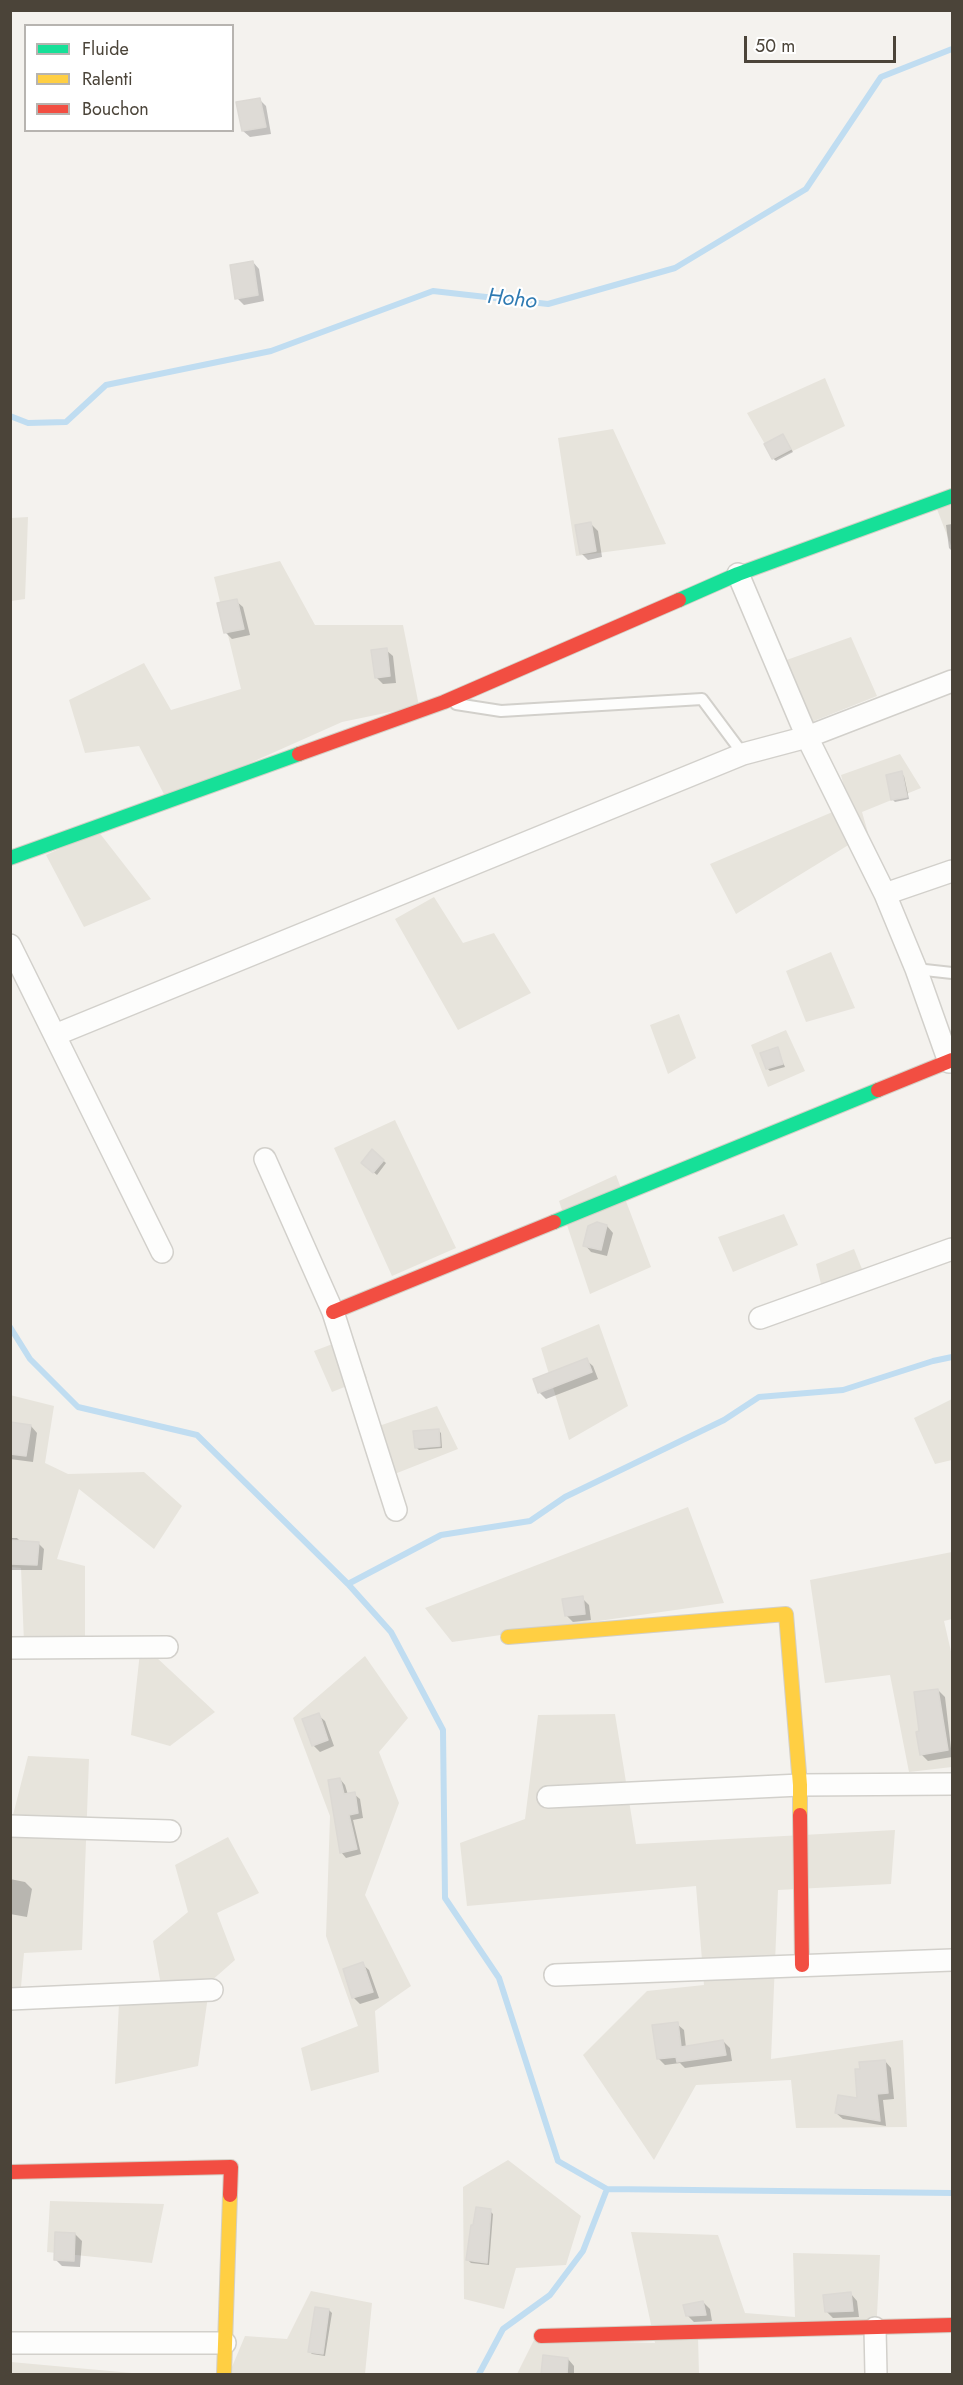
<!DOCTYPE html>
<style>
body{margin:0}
#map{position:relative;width:963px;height:2385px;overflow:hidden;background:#f4f2ee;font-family:Jost,sans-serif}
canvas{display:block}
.frame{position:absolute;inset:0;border:12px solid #4b4439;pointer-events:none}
.legend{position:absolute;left:24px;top:24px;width:210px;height:108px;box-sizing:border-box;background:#fff;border:2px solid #b7b4b0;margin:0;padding:8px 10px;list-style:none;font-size:18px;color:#4b4439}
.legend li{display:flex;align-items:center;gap:12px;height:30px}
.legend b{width:30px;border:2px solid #b7b4b0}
.scale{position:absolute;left:744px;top:36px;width:152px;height:27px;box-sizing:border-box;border:3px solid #4b4439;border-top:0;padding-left:8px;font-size:18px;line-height:21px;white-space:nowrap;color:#4b4439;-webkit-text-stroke:4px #fff;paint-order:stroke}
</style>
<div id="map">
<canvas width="963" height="2385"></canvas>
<div class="frame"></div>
<ul class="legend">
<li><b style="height:8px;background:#16e098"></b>Fluide</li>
<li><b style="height:8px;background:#ffcf43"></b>Ralenti</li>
<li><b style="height:8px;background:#f24e42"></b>Bouchon</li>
</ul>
<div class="scale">50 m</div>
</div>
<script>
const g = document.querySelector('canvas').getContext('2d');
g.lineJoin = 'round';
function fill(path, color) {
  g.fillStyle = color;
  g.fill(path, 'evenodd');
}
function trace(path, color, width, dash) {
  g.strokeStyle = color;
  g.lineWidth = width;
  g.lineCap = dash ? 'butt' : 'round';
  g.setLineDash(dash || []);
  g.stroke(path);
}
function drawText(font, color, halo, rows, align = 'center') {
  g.font = font + ' Jost,sans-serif';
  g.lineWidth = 4.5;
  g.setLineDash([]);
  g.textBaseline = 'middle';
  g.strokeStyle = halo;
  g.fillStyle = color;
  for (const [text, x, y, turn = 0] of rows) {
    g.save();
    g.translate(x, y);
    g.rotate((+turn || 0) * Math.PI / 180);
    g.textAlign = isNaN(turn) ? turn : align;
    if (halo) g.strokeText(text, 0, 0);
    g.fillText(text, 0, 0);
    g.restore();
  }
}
fill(new Path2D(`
 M825,378L845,426L774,460L747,413Z
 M613,429L666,544L576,556L558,438Z
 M952,496V548L935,504Z
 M28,517L25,599L11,601V518Z
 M280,561L315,625H403L419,706L342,722L167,800L139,746L85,753L69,700L144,663L171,710L241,689L214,577Z
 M851,637L877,696L809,723L781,662Z
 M900,754L921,788L862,812L868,833L736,914L710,864L849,805L841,775Z
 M98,831L151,899L84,927L46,855Z
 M434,897L463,943L494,933L531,993L458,1030L395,919Z
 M831,952L855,1008L806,1022L786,971Z
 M679,1014L696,1058L668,1074L650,1025Z
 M786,1030L805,1071L768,1087L751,1045Z
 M395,1120L456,1248L392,1276L334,1148Z
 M616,1175L651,1267L590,1294L559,1201Z
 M784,1214L798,1245L733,1272L718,1237Z
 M854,1249L866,1279L824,1296L816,1264Z
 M599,1324L628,1406L569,1440L541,1348Z
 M351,1337L367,1378L332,1392L314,1351Z
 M10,1395L54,1406L45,1463L68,1474L144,1472L182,1506L154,1549L79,1489L57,1559L85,1566V1641L24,1643L21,1568L11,1567Z
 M952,1399V1460L935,1464L914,1418Z
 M437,1406L458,1449L392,1475L376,1427Z
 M688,1507L724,1603L452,1642L425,1608Z
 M952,1552V1619L944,1621L952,1656V1767L909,1772L890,1675L825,1683L810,1580Z
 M141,1643L215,1712L170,1746L131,1735Z
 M365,1656L408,1718L379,1752L399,1803L365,1895L411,1986L375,2011L379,2072L311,2091L301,2048L358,2026L326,1936L330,1816L293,1718Z
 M615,1714L636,1844L895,1830L891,1884L778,1890L771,2059L903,2040L907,2127L796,2128L791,2080L696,2085L654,2160L583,2055L647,1991L704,1985L696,1886L467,1906L460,1843L525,1819L538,1715Z
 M28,1756L89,1759L82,1950L24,1953L20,1998L11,1997V1823Z
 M228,1837L259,1893L217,1913L235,1960L210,1982L198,2066L115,2084L119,2003L164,2002L153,1941L188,1912L175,1865Z
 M508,2160L581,2216L566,2265L516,2268L504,2309L464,2299L463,2187Z
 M50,2201L164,2204L152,2263L47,2252Z
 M631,2232L718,2235L745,2313L795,2317L793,2253L880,2255L876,2335L698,2337L699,2374H517L534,2340L655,2343Z
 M311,2291L372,2303L365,2374H229L245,2336L287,2339Z
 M10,2362H11L143,2374H11Z`), '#e7e4dc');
fill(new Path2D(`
 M259,99L266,106L271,134L250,137L243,131Z
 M253,262L259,269L264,301L244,305L237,298Z
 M783,436L793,452L776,461L773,458Z
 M591,524L598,531L602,557L588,560L581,553Z
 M952,524V551L949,548L946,525Z
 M236,601L243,607L250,635L232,639L226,633L219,605Z
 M386,650L393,656L396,683L383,684L376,677Z
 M901,773L904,776L909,799L895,802L892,799Z
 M777,1049L785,1067L770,1071L767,1068Z
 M372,1151L386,1163L377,1175L366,1166Z
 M597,1224L607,1226L613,1233L607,1256L591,1252L585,1245Z
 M586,1360L593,1366L598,1379L546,1399L539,1392Z
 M10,1423L31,1426L37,1433L33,1462L10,1459Z
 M438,1430L441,1433L442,1448L419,1450L416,1447Z
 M10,1538H17L21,1542L38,1543L44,1549L42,1570H10Z
 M582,1598L589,1605L591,1620L573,1622L566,1615Z
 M938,1690L945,1697L952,1757L928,1761L921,1754Z
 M318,1715L325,1721L334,1746L320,1752L313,1745Z
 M340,1779L345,1785L348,1795L354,1794L360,1799L363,1818L353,1820L361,1854L346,1858L341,1852Z
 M10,1879L25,1882L32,1889L27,1917L10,1914Z
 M362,1964L369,1970L379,1998L360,2004L354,1998L344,1969Z
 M677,2024L684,2030L686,2048L723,2041L730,2048L732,2061L685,2068L680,2063L665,2065L658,2058Z
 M885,2061L891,2068L894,2099L883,2100L886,2126L843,2119L836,2113L859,2100Z
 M490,2211L493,2214L489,2265L471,2263L468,2260Z
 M75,2234L82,2241L80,2267L62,2266L55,2259Z
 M851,2294L857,2301L859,2317L833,2318L826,2311Z
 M703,2302L710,2309L712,2321L694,2322L687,2315Z
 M329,2310L332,2313L325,2356L312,2354L309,2351Z
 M545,2357L568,2359L574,2366V2374H543Z`), '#0003');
trace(new Path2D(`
 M10,416L28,423L66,422L106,385L271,351L433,291L548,304L675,268L806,189L881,77L952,49
 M10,1327L30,1359L78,1407L197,1435L348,1584L391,1632L443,1730L445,1898L499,1978L558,2161L607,2189L952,2193
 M348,1584L441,1535L530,1521L565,1497L724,1420L759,1397L843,1390L933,1361L952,1357
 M479,2374L503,2329L550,2295L583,2251L607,2189`), '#c0ddf1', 6);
const building = new Path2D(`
 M260,98L266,127L242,131L236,102Z
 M253,261L258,295L235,299L230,265Z
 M783,434L791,449L772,459L764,444Z
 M591,522L596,551L580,554L575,525Z
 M237,599L244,629L224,633L217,603Z
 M387,648L390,676L375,678L371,650Z
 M902,771L907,797L891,800L886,775Z
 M778,1047L783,1064L766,1069L760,1053Z
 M372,1149L384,1160L373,1173L361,1163Z
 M597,1222L607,1225L601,1250L583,1246L588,1226Z
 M587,1358L592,1372L538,1393L533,1379Z
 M10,1422L31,1425L26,1456L10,1454Z
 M439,1429L440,1446L415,1448L413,1431Z
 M10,1540L39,1542L37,1565L10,1564Z
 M583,1596L585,1614L565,1616L562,1599Z
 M938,1689L948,1750L920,1755L916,1732L919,1731L914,1692Z
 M319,1713L328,1740L312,1746L302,1719Z
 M340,1778L344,1794L355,1792L358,1813L349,1815L357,1849L340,1853L328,1780Z
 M363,1962L373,1992L352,1998L343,1969Z
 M678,2022L681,2047L723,2040L726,2055L677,2062L676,2057L657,2059L652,2025Z
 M885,2060L888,2093L877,2094L880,2121L835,2113L838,2095L857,2098L855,2069H860L859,2062Z
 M476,2207L491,2209L487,2263L466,2260L471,2225H473Z
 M55,2232L75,2233L74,2261L54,2260Z
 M851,2292L853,2311L825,2312L823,2295Z
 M703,2301L706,2315L686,2316L683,2305Z
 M315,2307L329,2309L323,2354L308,2352Z
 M543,2355L568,2358L567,2374H541Z`);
fill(building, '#dedbd6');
trace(building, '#dcd9d4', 1.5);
const lane = new Path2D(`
 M456,704L501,711L702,699L743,754
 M916,969L952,973`);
const street = new Path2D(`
 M738,574L807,737L885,894L916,969L949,1062
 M885,894L952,871
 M10,945L162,1252
 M55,1035L743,754L807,737L952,681
 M265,1159L333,1312L396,1510
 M760,1318L952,1249
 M10,1648L167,1647
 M548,1797L800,1785L952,1784
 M10,1826L170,1831
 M555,1975L952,1960
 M10,1999L212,1990
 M875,2328L876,2374
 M10,2343H225`);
const fast = new Path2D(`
 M679,600L738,574L952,496
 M10,858L299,754
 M554,1222L878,1090`);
const slow = new Path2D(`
 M508,1637L786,1614L800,1785V1815
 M224,2374L230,2195`);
const jam = new Path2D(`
 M299,754L444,702L679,600
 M878,1090L952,1060
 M333,1312L554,1222
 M800,1815L802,1965
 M10,2172L231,2167L230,2195
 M541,2336L952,2325`);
trace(lane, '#d2d0cb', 14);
trace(street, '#d2d0cb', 24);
trace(fast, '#d3cfc5', 16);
trace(slow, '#d3cfc5', 16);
trace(jam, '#d3cfc5', 16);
trace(lane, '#fdfdfc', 10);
trace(street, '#fdfdfc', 21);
trace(fast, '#16e098', 14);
trace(slow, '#ffcf43', 14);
trace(jam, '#f24e42', 14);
drawText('italic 22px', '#2e7ab2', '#fff', [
 ["Hoho",512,300,6]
]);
</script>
